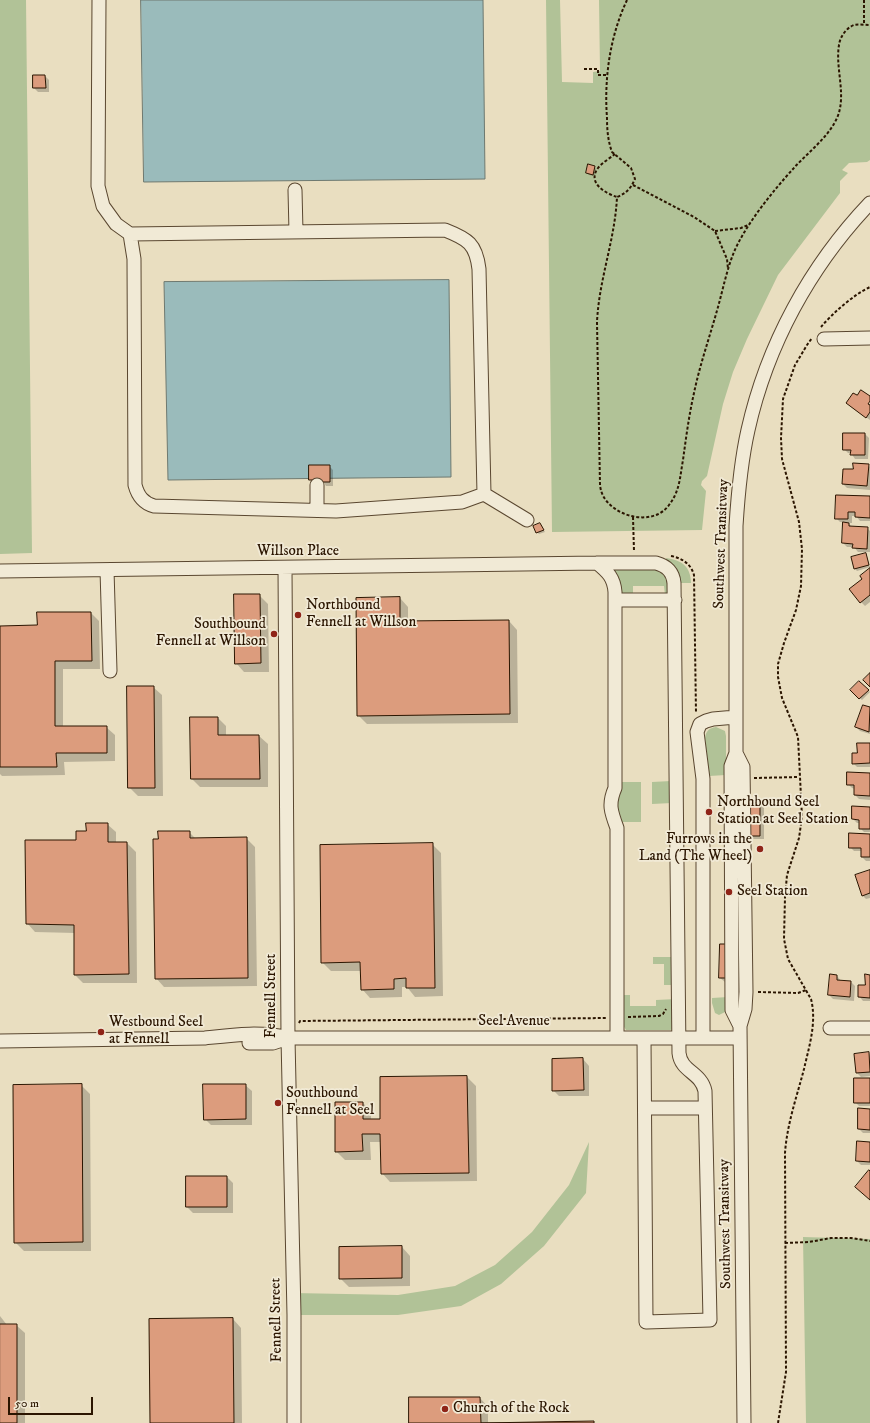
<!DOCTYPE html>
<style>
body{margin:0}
#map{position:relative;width:870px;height:1423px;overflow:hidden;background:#e9dec0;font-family:"IM FELL DW Pica",serif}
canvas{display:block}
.scale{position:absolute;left:8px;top:1397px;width:85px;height:18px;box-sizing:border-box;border:2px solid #2b1500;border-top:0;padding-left:5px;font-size:12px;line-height:14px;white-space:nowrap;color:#2b1500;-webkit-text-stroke:3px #f1ead6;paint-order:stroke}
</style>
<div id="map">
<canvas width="870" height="1423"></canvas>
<div class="scale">50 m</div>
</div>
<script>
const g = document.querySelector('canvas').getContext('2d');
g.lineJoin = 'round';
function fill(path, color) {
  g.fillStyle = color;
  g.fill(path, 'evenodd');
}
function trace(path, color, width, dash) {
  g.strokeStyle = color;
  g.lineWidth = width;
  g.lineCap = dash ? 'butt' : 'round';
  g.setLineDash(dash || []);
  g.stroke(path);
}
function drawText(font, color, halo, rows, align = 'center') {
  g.font = font + ' "IM FELL DW Pica",serif';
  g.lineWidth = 3.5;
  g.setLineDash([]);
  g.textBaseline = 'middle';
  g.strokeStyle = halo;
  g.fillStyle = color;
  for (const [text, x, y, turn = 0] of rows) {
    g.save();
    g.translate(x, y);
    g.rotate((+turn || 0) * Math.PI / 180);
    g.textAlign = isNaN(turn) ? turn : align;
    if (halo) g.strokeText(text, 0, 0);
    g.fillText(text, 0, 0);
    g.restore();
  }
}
fill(new Path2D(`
 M0,0H26L32,553L0,554Z
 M546,0H560L562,82L593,83V72L600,71L599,0H870V160L867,162L849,163L842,170L848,173L840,181V193L778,275L747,339L733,372L723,404L707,476L702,481L701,485L706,491L702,530L552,532Z
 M666,558C682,560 691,567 691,583H678L666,560Z
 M616,567H656L667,574L672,595H665L664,586H633V597H621L614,570Z
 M716,727L725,731L726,736V775L709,776L705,738C706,731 709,728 716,727Z
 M671,781L672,803L652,804V782Z
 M621,782H641V822H622C614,807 617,798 621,782Z
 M653,957H675L676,985H664V964H653Z
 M622,995H630V1006H656V1000L676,999L674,1029L670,1030H626L623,1025Z
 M728,997L725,1012L719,1015L715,1013L712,1003V998Z
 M589,1142L586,1193L544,1246L501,1284L461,1306L398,1315H294L293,1293L398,1295L455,1286L495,1265L532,1232L569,1185Z
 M803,1237L870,1239V1423H806Z`), '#b1c297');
const water = new Path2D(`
 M141,0H483L485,179L144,182Z
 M449,280L451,477L168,480L164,282Z`);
fill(water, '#9abbbb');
trace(water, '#6e7970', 1);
fill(new Path2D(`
 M34,76H45L49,80V92H38L34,88Z
 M594,167L596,169L595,176L589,175L587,173Z
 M857,397L870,398L865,407L866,408L870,403V420L851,407Z
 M865,434L869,438L868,459H855L851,453H848L844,449Z
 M868,465L870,467V490L847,488L843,484Z
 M329,466L333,470V486H326L324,483H314L310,479Z
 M870,497V521H860L856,516H852V523H848L852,527L867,528L870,531V552H858L854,547H847L843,543L844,522H840L836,518Z
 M540,524L545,532L539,534L537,532Z
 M865,554L867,556L870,567L857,571L855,569L852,558Z
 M870,569V602L865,606L861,602L863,579Z
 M259,595L268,604L269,672H244L236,663Z
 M400,598L408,607V622L509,621L517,630L518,723L367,724L358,715Z
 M91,613L99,621L100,669H63V727H106L115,735V761L64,762L65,775L2,776L0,774V627L38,626Z
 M859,682L870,692L862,700L851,690Z
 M153,687L162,695L163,796H138L129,787Z
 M863,706L870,708V734L860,731L856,727Z
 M218,718L226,726V736H259L268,744V787H200L192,779Z
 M870,744V767H857L853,763L858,754Z
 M870,774V800L859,799L855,795V789L852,788L848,784Z
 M760,801L764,805V839H753L749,835Z
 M870,808V832H864L860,828V823H857L853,819Z
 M107,824L116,832V843H127L136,852L137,983H83L75,975V933L35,932L27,923L87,832Z
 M189,832L196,839L246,838L255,847L257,986L164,987L156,978L159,840Z
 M870,835V861H866L862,857V851H854L850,847Z
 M432,844L441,853L443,996L415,997L407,987H402V997L370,998L362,989L361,971H331L322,962Z
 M870,872V898L866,899L862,895Z
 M721,945L733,982H725L720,978Z
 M837,976L841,981L851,982L855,986L854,1001L833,999L829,995Z
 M870,976V1001H863L859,996L865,986Z
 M869,1053L870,1055V1076L861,1077L857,1073Z
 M583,1059L589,1066V1096H559L553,1090Z
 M467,1077L476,1086L477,1181L390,1182L382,1173L381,1142H370L371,1160H345L336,1151L363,1103L371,1111V1120H381V1078Z
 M870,1079V1106H859L855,1102Z
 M81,1085L90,1094L91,1251H24L15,1242Z
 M245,1085L252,1091V1125H211L205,1119Z
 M870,1110V1133H863L859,1129Z
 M870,1143V1165H861L857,1161Z
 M227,1177L233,1183V1213H193L187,1207Z
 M402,1247L410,1256V1286L349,1287L340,1278Z
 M0,1316L7,1325H16L25,1333V1423H0Z
 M233,1319L241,1328L242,1423H151Z
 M480,1398L488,1407V1423H410Z`), '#0003');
const building = new Path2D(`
 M33,75H45L46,88H33Z
 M588,164L595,166L593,175L586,173Z
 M861,390L870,396V401L868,404L870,405V412L866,418L846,403L853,393L857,395Z
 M843,433H865V455H850L851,450H843Z
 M853,463L869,464L867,486L842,484L843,469H853Z
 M309,465H330V482H321V480H309Z
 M836,495L870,496V518L855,517V512H848V519H835Z
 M843,522L849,523V526L868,527L867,549L852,548L853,544L842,543Z
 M540,523L544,530L536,533L533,526Z
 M866,553L869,565L854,569L851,557Z
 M870,568V595L860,603L849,589L862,579L860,576Z
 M234,594H260L261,663L235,664Z
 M400,597V621L509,620L510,714L357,716L356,598Z
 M37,612H91L92,661H55V726H107V753H56L57,767H0V626L37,625Z
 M870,673V687L863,680Z
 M859,681L869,690L859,699L850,690Z
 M127,686H154L155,788H128Z
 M863,705L870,707L869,732L855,727Z
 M190,717H218V735H259L260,779H191Z
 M857,743H870V763L852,764V753H857Z
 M847,772L870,773V796L854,795V785H847Z
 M747,800H760V836H748Z
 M852,806L870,807V829H859V820L852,819Z
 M86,823H108V842H127L129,974L74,975V925L26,924L25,840H76V831H86Z
 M158,831H190V838L247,837L248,978L155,979L153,839H158Z
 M849,833L870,834V857H861V848H849Z
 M433,843L435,988H406V978L394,979V989L361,990L360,962L321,963L320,845Z
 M870,870V893L862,896L855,875Z
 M720,944H729V978H719Z
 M830,974L837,975V980L851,981L850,997L828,995Z
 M865,974L870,975V998L858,997V985H865Z
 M869,1052L870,1072L856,1073L854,1054Z
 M583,1058L584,1090L552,1091V1059Z
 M467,1076L469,1173L381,1174L380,1134H362L363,1151L335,1152V1102H363V1119H380V1077Z
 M854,1078H870V1103H854Z
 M82,1084L83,1242L14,1243L13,1085Z
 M203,1084H246V1119L204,1120Z
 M858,1108L870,1109V1130L858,1129Z
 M857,1141L870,1142V1162L856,1161Z
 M869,1170L870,1171V1200L855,1187Z
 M186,1176H227V1207H186Z
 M402,1246V1278L339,1279V1247Z
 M233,1318L234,1423H150L149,1319Z
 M0,1324H17V1423H0Z
 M409,1397H480L481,1423L594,1421V1423H409Z`);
fill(building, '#dc9c7d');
trace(building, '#2b1500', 1);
const minor = new Path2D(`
 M99,0L98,186L103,206L116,224L130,234L134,259L135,485C138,496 143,503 154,506L336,511L462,502L484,494L527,520
 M295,190L296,232
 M130,234L445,230C468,239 476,244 479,269L484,494
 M824,339L870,338
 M317,485V510
 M597,563C608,572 614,578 615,592V788C608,804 611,812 617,828V1037
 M285,568L288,1038L294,1315V1423
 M107,570L110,671
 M0,571L597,563H656C667,566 673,572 674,583L679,1053C681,1072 701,1072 705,1091L710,1320L646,1322L644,1038
 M615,600H675
 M736,753L743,767L746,992L745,1009L740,1026L744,1423
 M740,1026L732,1010L731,766L736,753V526C738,494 741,461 748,430C767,345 810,266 870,203
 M830,1028H870
 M703,1038V779L697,732L700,724L706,721L713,719L736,717
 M0,1041L205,1038C232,1035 261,1031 288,1038H740
 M249,1043H273L288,1038
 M645,1108H705`);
trace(minor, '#5a4730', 15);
trace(new Path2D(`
 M627,0C610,36 604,78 607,118C607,130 608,141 612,152L631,168L635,179C631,188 627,193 617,197C615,240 599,279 597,322L600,485C601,495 606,502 614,508C630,520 657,522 669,505C680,491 680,476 683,460C686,438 689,415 694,393C700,364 710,336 718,307C723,289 727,269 734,252C746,224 773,191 793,169C807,153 828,138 837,118C847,95 835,69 839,45C840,37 846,28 854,25C859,24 865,25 870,25
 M864,0V25
 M584,69H598V75H607
 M615,154C610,158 602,163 598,168C587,183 605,193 617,197
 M633,185L694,217L715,231L727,259L728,269
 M715,231L741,228L748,225
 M821,327C833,313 853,295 870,287
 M633,517L634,551
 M671,556C682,558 691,564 694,575L696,713
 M754,778L799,777
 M758,992L798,993L806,990
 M628,1017L659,1016L663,1014L666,1009
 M299,1023L300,1021L606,1018
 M785,1243L809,1242L831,1238H851L870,1241
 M778,1423L786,1372L785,1153C787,1124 797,1096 804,1069C809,1047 817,1022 811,999L788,959L784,939L785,897L787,875L799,838L802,817L798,737L782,698L778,677V664L784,643L796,610L801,586L802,549L799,522L782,459L781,438L783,399L795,365L807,345L812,338`), '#2b1500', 2, [3, 2]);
trace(minor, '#f1ead6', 13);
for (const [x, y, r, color] of [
 [298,615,4,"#8f2418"],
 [274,634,4,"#8f2418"],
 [709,812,4,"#8f2418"],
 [760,849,4,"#8f2418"],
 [729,892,4,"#8f2418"],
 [101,1032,4,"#8f2418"],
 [278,1103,4,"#8f2418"],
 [445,1409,4,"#8f2418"]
]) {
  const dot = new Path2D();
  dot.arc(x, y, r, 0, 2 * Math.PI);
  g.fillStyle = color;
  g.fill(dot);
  trace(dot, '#f1ead6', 1.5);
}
drawText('15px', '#2b1500', '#f1ead6', [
 ["Southwest Transitway",722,544,-88],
 ["Willson Place",298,552],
 ["Fennell Street",272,996,-90],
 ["Seel Avenue",514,1022],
 ["Southwest Transitway",726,1224,-91],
 ["Fennell Street",277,1320,-91]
]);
drawText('15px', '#2b1500', '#f1ead6', [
 ["Northbound",306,606],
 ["Fennell at Willson",306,623],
 ["Southbound",266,625,"right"],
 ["Fennell at Willson",266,642,"right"],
 ["Northbound Seel",717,803],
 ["Station at Seel Station",717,820],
 ["Furrows in the",752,840,"right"],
 ["Land (The Wheel)",752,857,"right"],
 ["Seel Station",737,892],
 ["Westbound Seel",109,1023],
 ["at Fennell",109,1040],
 ["Southbound",286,1094],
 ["Fennell at Seel",286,1111],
 ["Church of the Rock",453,1409]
], 'left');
</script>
